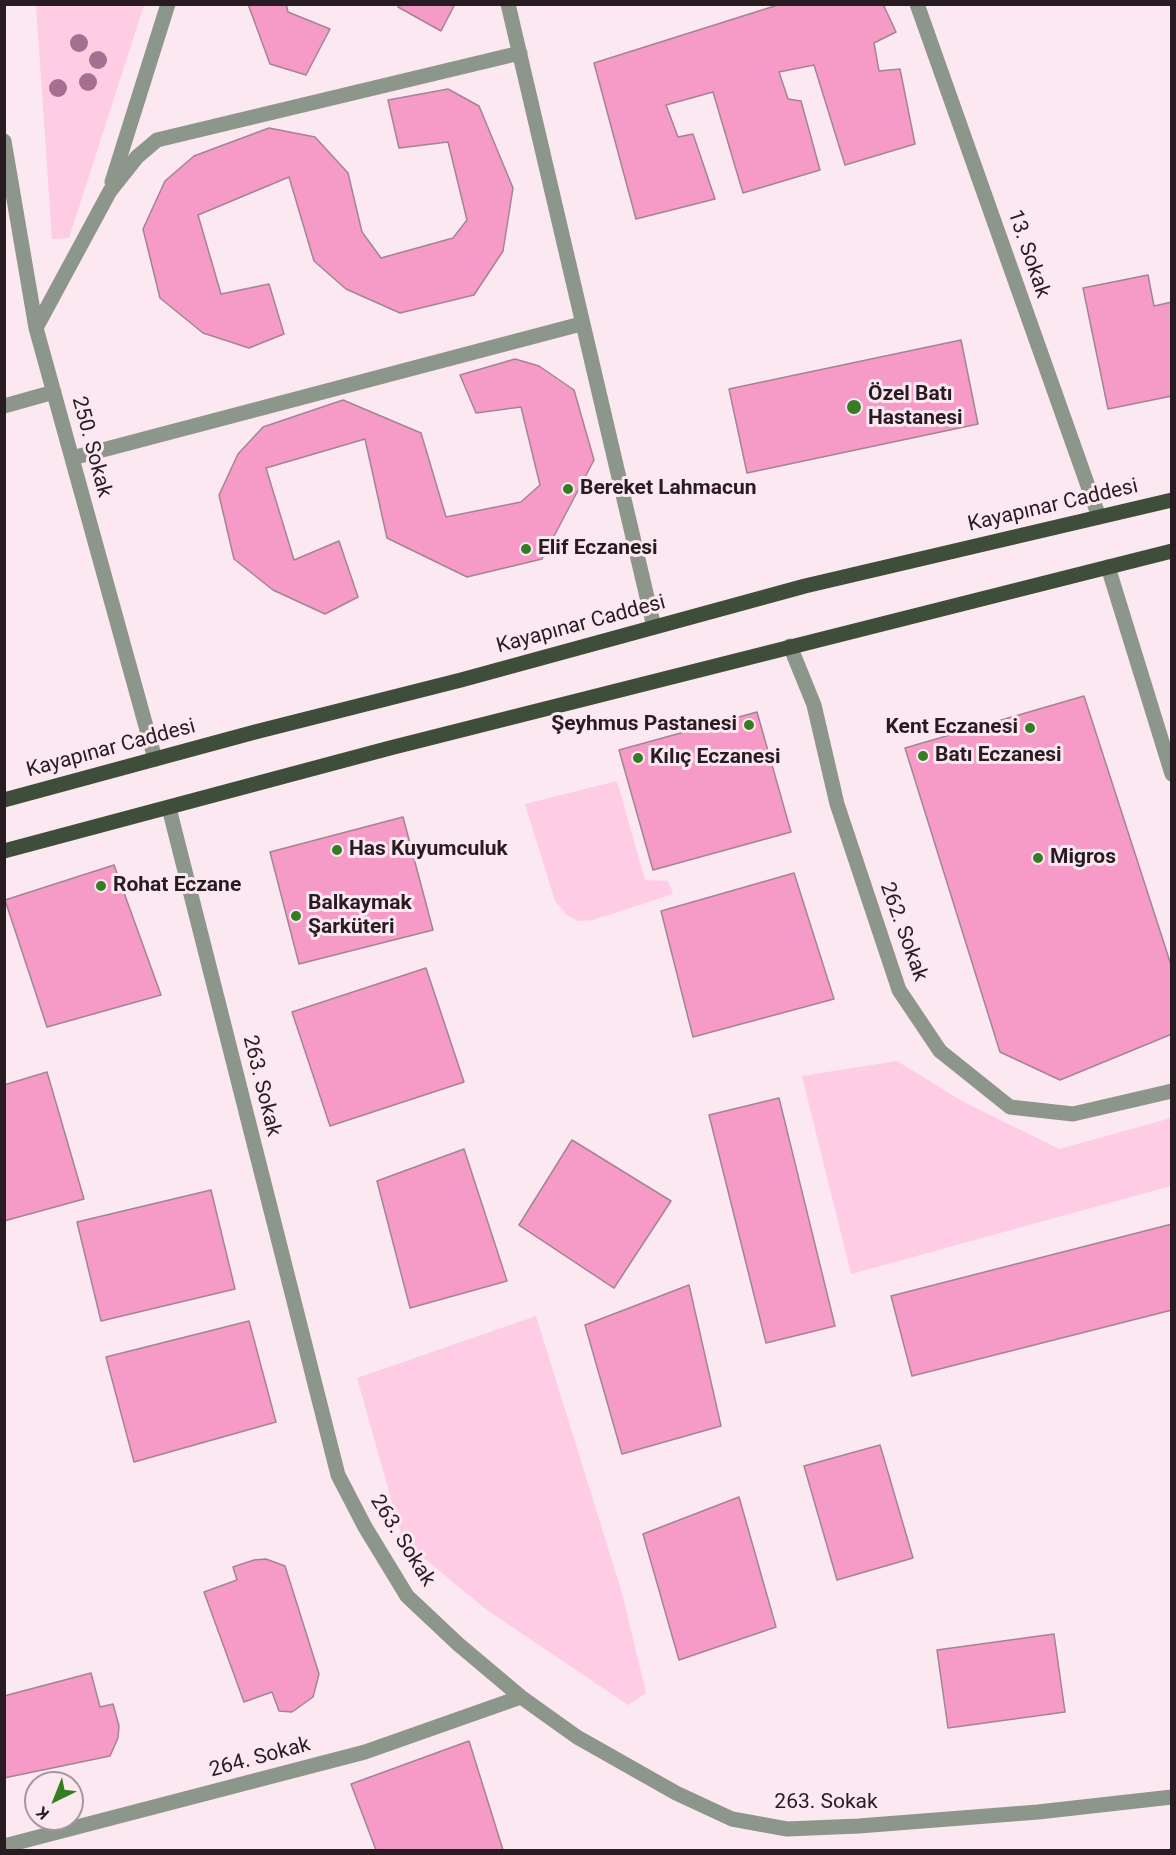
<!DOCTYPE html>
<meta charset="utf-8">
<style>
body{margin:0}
#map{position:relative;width:1176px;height:1855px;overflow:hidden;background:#fce8f1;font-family:Roboto,sans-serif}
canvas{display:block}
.frame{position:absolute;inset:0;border:6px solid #281b21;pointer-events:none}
.north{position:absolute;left:24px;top:1771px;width:60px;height:60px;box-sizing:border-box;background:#fce8f1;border:2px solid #a7969e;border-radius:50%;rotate:223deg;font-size:16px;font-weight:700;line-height:24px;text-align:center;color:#281b21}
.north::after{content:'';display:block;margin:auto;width:21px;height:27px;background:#347d23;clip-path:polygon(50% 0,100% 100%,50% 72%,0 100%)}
</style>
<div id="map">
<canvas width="1176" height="1855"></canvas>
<div class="frame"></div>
<div class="north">K</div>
</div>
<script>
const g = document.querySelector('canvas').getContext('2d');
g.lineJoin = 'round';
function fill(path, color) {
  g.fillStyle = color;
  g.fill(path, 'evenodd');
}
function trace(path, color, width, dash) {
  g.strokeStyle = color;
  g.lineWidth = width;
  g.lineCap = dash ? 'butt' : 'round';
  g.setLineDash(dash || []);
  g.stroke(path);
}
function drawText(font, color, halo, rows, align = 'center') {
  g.font = font + ' Roboto,sans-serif';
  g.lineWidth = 6;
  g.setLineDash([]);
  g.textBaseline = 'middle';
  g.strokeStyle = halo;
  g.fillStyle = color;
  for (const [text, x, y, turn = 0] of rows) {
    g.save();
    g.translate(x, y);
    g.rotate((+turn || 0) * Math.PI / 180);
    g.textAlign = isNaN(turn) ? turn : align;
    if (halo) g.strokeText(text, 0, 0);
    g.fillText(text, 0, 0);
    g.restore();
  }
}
fill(new Path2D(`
 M36,5H144L69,238L52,239Z
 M617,781L645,880L668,881L673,894L593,920L579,921L568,916L555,901L525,804Z
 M897,1061L960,1100L1059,1149L1171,1118V1186L851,1274L802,1076Z
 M536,1316L622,1593L646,1693L628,1705L487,1610L403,1541L357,1378Z`), '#fecce3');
const building = new Path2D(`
 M248,4H286L288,12L330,29L306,75L270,64Z
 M399,4H455L441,31L398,7Z
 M781,4H883L896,32L874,43L879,71L900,69L915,144L845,165L814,65L779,72L788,99L801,101L820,170L743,193L713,92L666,105L678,137L693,134L715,199L636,219L594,63Z
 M448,89L479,106L513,188L503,251L474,295L400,313L346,289L314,261L289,177L198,215L221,294L269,284L284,334L249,348L203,333L160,298L143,229L165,181L194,156L269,128L315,137L348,173L362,232L381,258L453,238L467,220L448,142L399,148L388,100Z
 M1148,275L1154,306L1172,302V396L1108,409L1083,288Z
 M961,340L978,424L747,473L729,389Z
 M515,359L539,366L574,390L594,460L542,559L467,577L387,538L365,439L266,468L294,560L339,541L358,597L325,614L273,590L234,559L219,495L238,454L263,427L343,400L421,433L446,517L521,502L540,485L521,407L476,413L460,375Z
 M1084,696L1172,968V1034L1060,1080L1000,1052L905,748Z
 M757,712L791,832L653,870L619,750Z
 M403,817L433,930L299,964L270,852Z
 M114,865L161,995L47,1027L5,900Z
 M794,873L834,999L693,1037L661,911Z
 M426,968L464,1082L330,1126L292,1012Z
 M47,1072L84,1199L4,1221V1085Z
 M779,1098L835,1326L766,1343L709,1115Z
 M572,1140L671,1201L614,1288L519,1225Z
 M464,1149L507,1281L410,1308L377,1181Z
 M211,1190L235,1289L101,1321L77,1222Z
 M1172,1224V1310L912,1376L891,1296Z
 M689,1285L721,1426L622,1454L585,1325Z
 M249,1321L276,1422L134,1462L106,1357Z
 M880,1445L913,1558L837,1580L804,1466Z
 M739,1497L776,1627L679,1660L643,1534Z
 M266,1559L285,1566L319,1674L313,1697L292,1712L279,1711L272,1692L244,1702L204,1592L237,1580L233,1567L254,1560Z
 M1054,1634L1065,1712L948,1728L937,1650Z
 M91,1673L100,1707L113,1704L119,1726L118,1738L110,1756L4,1778V1696Z
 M469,1741L503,1850H376L351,1784Z`);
fill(building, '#f69bc7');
trace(building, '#a48492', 1.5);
trace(new Path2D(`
 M508,4L654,627
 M917,4L1099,517
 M4,141L36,328L155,759
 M112,182L168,4
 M36,328L110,191L137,157L157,140L520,53
 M4,406L54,392
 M72,458L581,324
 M1108,567L1172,774
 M790,646L814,705L837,804L899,990L940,1051L1010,1107L1073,1114L1172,1091
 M169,808L338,1475L365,1527L407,1596L458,1644L521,1697L577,1737L676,1793L732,1819L787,1829L859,1826L1038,1812L1172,1797
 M4,1846L365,1752L521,1697`), '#8c968b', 15);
trace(new Path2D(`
 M4,800L255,732L461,680L805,586L1172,500
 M4,851L390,748L1172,551`), '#3f4e3b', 15);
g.fillStyle = '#a5708f';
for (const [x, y] of [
 [79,43],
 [98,60],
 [88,82],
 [58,88]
]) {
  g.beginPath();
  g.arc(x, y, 9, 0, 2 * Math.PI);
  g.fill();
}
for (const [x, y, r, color] of [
 [854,407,8,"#347d23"],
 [568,489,6,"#347d23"],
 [526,549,6,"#347d23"],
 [749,725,6,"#347d23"],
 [1030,728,6,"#347d23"],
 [923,756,6,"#347d23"],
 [638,758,6,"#347d23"],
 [337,850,6,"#347d23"],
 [1038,858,6,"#347d23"],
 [101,886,6,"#347d23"],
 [296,916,6,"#347d23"]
]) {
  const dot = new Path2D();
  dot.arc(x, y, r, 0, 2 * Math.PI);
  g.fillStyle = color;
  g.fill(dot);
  trace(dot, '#fce8f1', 2);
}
drawText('21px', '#281b21', '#fce8f1', [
 ["13. Sokak",1028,254,71],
 ["250. Sokak",91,447,75],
 ["Kayapınar Caddesi",1053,506,-13],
 ["Kayapınar Caddesi",581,625,-15],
 ["Kayapınar Caddesi",111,749,-15],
 ["262. Sokak",903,932,70],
 ["263. Sokak",261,1086,76],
 ["263. Sokak",402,1541,58],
 ["264. Sokak",260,1758,-15],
 ["263. Sokak",826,1803]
]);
drawText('bold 21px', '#281b21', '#fce8f1', [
 ["Özel Batı",868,395],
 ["Hastanesi",868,419],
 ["Bereket Lahmacun",580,489],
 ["Elif Eczanesi",538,549],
 ["Şeyhmus Pastanesi",737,725,"right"],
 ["Kent Eczanesi",1018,728,"right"],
 ["Batı Eczanesi",935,756],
 ["Kılıç Eczanesi",650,758],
 ["Has Kuyumculuk",349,850],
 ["Migros",1050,858],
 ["Rohat Eczane",113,886],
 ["Balkaymak",308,904],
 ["Şarküteri",308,928]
], 'left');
</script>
